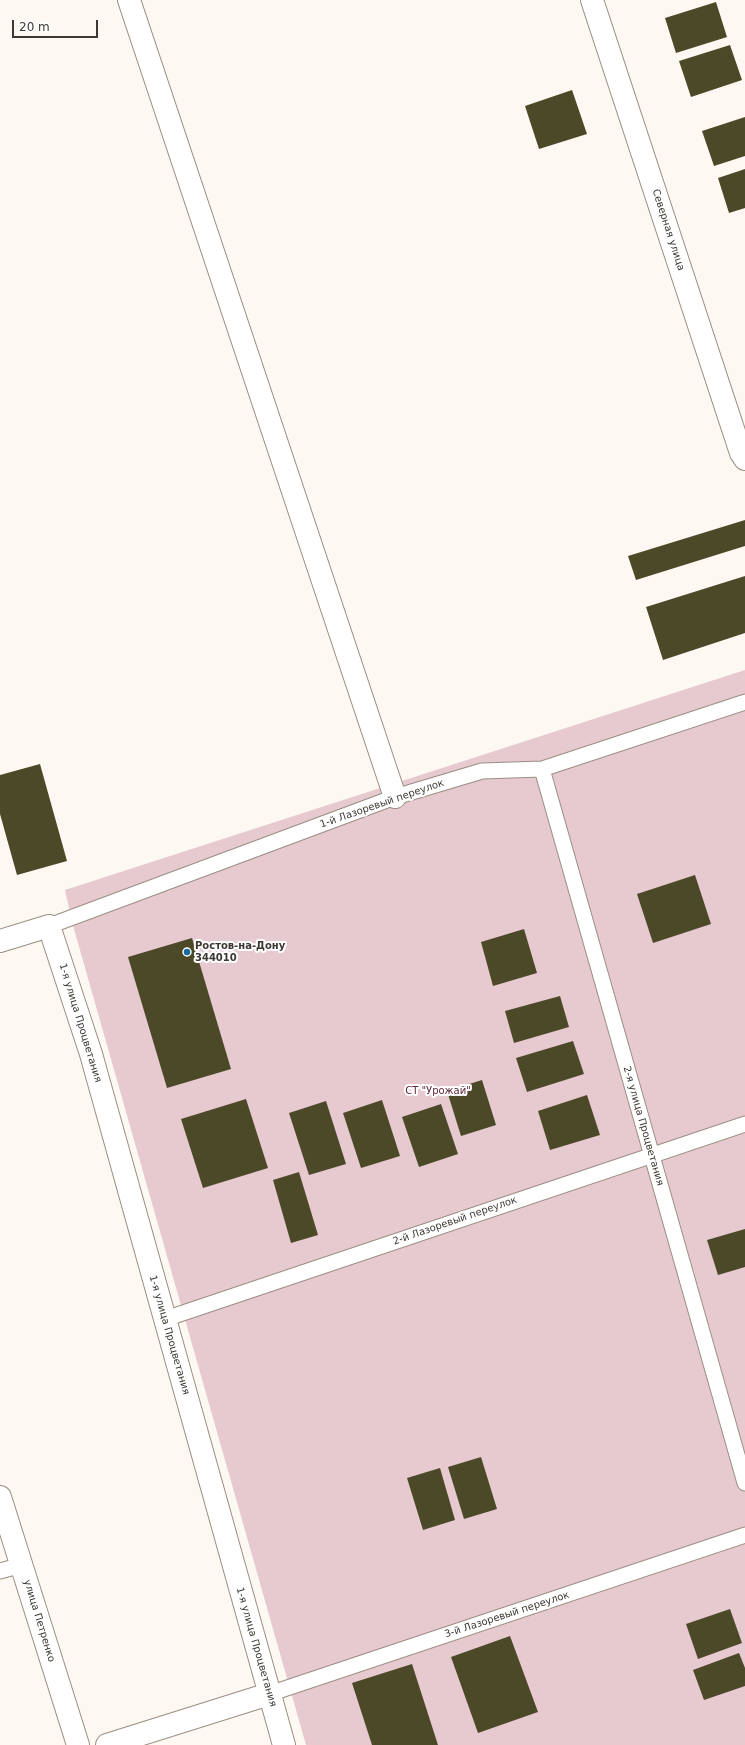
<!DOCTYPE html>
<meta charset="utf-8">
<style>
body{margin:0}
#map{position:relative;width:745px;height:1745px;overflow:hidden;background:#fef8f2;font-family:"DejaVu Sans",sans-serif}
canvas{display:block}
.scale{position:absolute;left:12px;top:20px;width:86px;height:18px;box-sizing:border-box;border:2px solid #3d3832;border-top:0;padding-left:5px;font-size:12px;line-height:14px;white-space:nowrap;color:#3d3832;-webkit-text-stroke:3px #fff;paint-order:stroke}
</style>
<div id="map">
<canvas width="745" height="1745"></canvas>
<div class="scale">20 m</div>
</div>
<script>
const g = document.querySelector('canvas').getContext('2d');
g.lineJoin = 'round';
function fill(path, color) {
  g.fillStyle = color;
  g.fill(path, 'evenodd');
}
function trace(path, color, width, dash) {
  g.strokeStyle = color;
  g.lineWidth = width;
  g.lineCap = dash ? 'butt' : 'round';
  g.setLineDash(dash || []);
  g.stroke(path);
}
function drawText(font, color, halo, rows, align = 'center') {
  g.font = font + ' "DejaVu Sans",sans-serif';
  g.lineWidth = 4;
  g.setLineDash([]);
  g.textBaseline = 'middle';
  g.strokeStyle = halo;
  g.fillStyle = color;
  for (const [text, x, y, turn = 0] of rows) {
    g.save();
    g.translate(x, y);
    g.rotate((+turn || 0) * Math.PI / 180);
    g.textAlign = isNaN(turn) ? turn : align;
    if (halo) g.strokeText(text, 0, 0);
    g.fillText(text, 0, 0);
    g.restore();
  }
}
fill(new Path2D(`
 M745,670V1745H306L72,922L65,890Z`), '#e7c9d0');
fill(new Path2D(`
 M716,2L727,37L676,53L665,18Z
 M730,45L742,80L691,97L679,61Z
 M572,90L587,134L539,149L525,106Z
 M745,117V156L714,166L702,131Z
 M745,169V208L729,213L718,178Z
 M745,520V546L636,580L628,556Z
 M745,576V633L663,660L646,607Z
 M40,764L67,861L17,875L0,814V775Z
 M695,875L711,924L653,943L637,894Z
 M524,929L537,973L493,986L481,942Z
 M192,938L231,1069L167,1088L128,957Z
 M560,996L569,1027L514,1043L505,1011Z
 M573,1041L584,1074L527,1092L516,1058Z
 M482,1080L496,1125L461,1136L447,1091Z
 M587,1095L600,1135L550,1150L538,1111Z
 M246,1099L268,1168L203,1188L181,1119Z
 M382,1100L400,1156L361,1168L343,1113Z
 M326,1101L346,1164L309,1175L289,1113Z
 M441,1104L458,1154L419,1167L402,1117Z
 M299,1172L318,1235L291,1243L273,1180Z
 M745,1229V1267L718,1275L707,1240Z
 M481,1457L497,1509L464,1519L448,1467Z
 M440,1468L455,1520L423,1530L407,1478Z
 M730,1609L742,1643L698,1659L686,1624Z
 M510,1636L538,1712L478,1733L451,1657Z
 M739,1653L745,1668V1686L704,1700L693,1670Z
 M412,1664L438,1745H372L352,1683Z`), '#4c4928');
const lane = new Path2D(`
 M542,769L745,1483
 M49,926L395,797L482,771L542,769L745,702
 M165,1319L745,1124
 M0,1571L22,1565
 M269,1694L745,1535`);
const street = new Path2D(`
 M129,0L395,797
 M592,0L741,453L745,459
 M0,941L49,926L91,1054L284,1745
 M0,1497L78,1745
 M107,1745L269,1694`);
trace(lane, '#9a8e81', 17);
trace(street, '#9a8e81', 24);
trace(lane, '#fff', 15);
trace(street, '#fff', 22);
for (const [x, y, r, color] of [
 [187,952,4,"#156c9c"]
]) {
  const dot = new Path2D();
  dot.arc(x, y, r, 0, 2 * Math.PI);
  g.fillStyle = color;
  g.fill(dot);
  trace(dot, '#fff', 1.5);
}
drawText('10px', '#3d3832', '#fff', [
 ["Северная улица",668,230,72],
 ["1-й Лазоревый переулок",382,804,-19],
 ["1-я улица Процветания",80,1023,73],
 ["2-я улица Процветания",643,1126,74],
 ["2-й Лазоревый переулок",455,1221,-19],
 ["1-я улица Процветания",169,1335,74],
 ["3-й Лазоревый переулок",507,1615,-18],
 ["улица Петренко",39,1621,73],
 ["1-я улица Процветания",256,1647,74]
]);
drawText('bold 10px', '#3d3832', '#fff', [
 ["Ростов-на-Дону",195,946],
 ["344010",195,958]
], 'left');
drawText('10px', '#5d2839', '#fff', [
 ["СТ \"Урожай\"",438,1091]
]);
</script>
